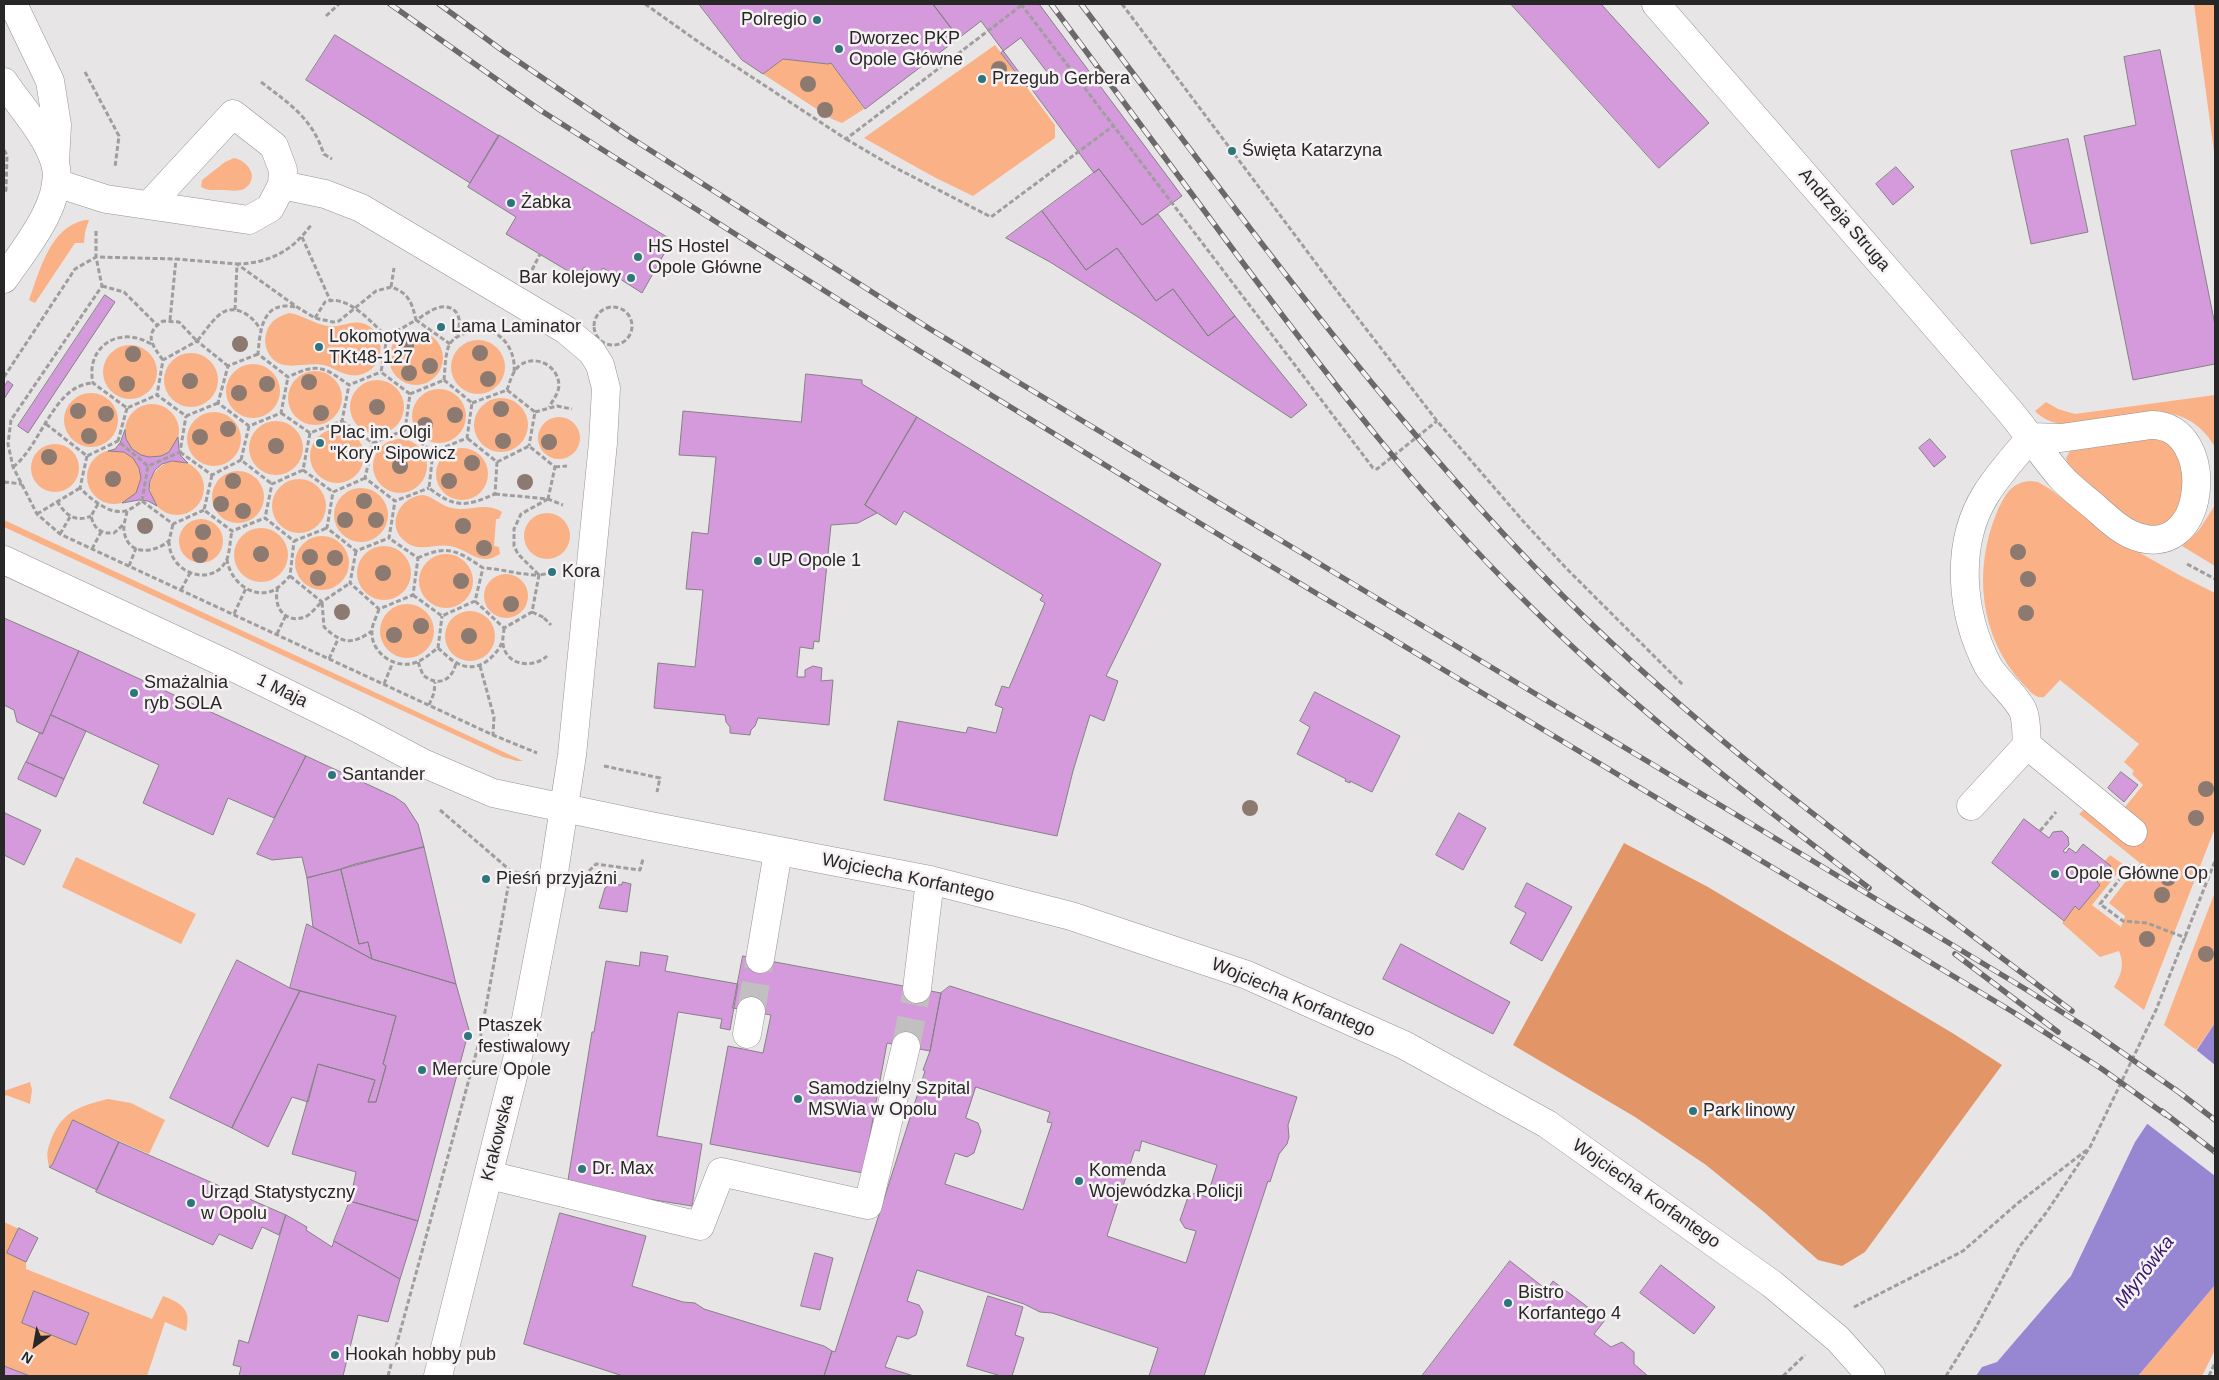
<!DOCTYPE html>
<meta charset="utf-8">
<style>
body{margin:0}
#map{position:relative;width:2219px;height:1380px;overflow:hidden;background:#e8e5e6;font-family:Helvetica,sans-serif}
canvas{display:block}
.frame{position:absolute;inset:0;border:5px solid #282727;pointer-events:none}
.north{position:absolute;left:10px;top:1320px;width:50px;height:50px;-webkit-text-stroke:4px #f6f2f3;paint-order:stroke;rotate:212deg;font-size:14px;font-weight:700;line-height:20px;text-align:center;color:#282727}
.north::after{content:'';display:block;margin:auto;width:18px;height:22px;background:#282727;clip-path:polygon(50% 0,100% 100%,50% 72%,0 100%)}
</style>
<div id="map">
<canvas width="2219" height="1380"></canvas>
<div class="frame"></div>
<div class="north">N</div>
</div>
<script>
const g = document.querySelector('canvas').getContext('2d');
g.lineJoin = 'round';
function fill(path, color) {
  g.fillStyle = color;
  g.fill(path, 'evenodd');
}
function trace(path, color, width, dash) {
  g.strokeStyle = color;
  g.lineWidth = width;
  g.lineCap = dash ? 'butt' : 'round';
  g.setLineDash(dash || []);
  g.stroke(path);
}
function drawText(font, color, halo, rows, align = 'center') {
  g.font = font + ' Helvetica,sans-serif';
  g.lineWidth = 5;
  g.setLineDash([]);
  g.textBaseline = 'middle';
  g.strokeStyle = halo;
  g.fillStyle = color;
  for (const [text, x, y, turn = 0] of rows) {
    g.save();
    g.translate(x, y);
    g.rotate((+turn || 0) * Math.PI / 180);
    g.textAlign = isNaN(turn) ? turn : align;
    if (halo) g.strokeText(text, 0, 0);
    g.fillText(text, 0, 0);
    g.restore();
  }
}
fill(new Path2D(`
 M2194,4H2215V159Z
 M995,45L1055,125V138L973,196L934,177L864,138Z
 M783,59L828,64L831,63L864,109L842,123L832,119L763,74Z
 M234,158C249,161 260,179 244,189C238,192 227,190 221,190C214,190 207,191 201,187L202,180L225,162Z
 M85,220H89L85,232L84,243H75L35,303L29,300C40,270 50,227 85,220Z
 M289,313C303,315 314,324 328,326C342,328 352,319 365,324C396,337 378,394 334,369C311,355 280,380 267,350C264,343 265,335 268,328C273,319 280,316 289,313Z
 M389 358a27 27 0 1 1 54 0a27 27 0 1 1-54 0Z
 M451 367a27 27 0 1 1 54 0a27 27 0 1 1-54 0Z
 M103 372a27 27 0 1 1 54 0a27 27 0 1 1-54 0Z
 M164 380a27 27 0 1 1 54 0a27 27 0 1 1-54 0Z
 M226 391a27 27 0 1 1 54 0a27 27 0 1 1-54 0Z
 M288 398a27 27 0 1 1 54 0a27 27 0 1 1-54 0Z
 M350 407a27 27 0 1 1 54 0a27 27 0 1 1-54 0Z
 M412 416a27 27 0 1 1 54 0a27 27 0 1 1-54 0Z
 M64 420a27 27 0 1 1 54 0a27 27 0 1 1-54 0Z
 M2215,395V447C2168,368 2079,456 2035,411L2046,402L2058,409L2075,414Z
 M474 425a27 27 0 1 1 54 0a27 27 0 1 1-54 0Z
 M125 431a27 27 0 1 1 54 0a27 27 0 1 1-54 0Z
 M187 439a27 27 0 1 1 54 0a27 27 0 1 1-54 0Z
 M538 438a21 21 0 1 1 42 0a21 21 0 1 1-42 0Z
 M249 448a27 27 0 1 1 54 0a27 27 0 1 1-54 0Z
 M310 456a27 27 0 1 1 54 0a27 27 0 1 1-54 0Z
 M2153,438L2171,439L2192,500L2161,526L2139,524L2124,515L2070,469L2066,458L2070,451Z
 M373 466a27 27 0 1 1 54 0a27 27 0 1 1-54 0Z
 M31 468a24 24 0 1 1 48 0a24 24 0 1 1-48 0Z
 M436 474a26 26 0 1 1 52 0a26 26 0 1 1-52 0Z
 M87 477a27 27 0 1 1 54 0a27 27 0 1 1-54 0Z
 M150 488a27 27 0 1 1 54 0a27 27 0 1 1-54 0Z
 M212 497a26 26 0 1 1 52 0a26 26 0 1 1-52 0Z
 M272 506a27 27 0 1 1 54 0a27 27 0 1 1-54 0Z
 M2031,481L2038,482L2050,489L2108,535L2181,576L2215,593V828L2144,1010L2114,987C2121,975 2125,965 2119,951L2100,957L2062,923L2075,906L2079,909L2099,885L2097,882L2110,867L2105,861L2110,855L2124,865L2092,905L2121,927L2125,916L2109,903L2140,863L2079,814L2085,809L2129,845L2145,824L2125,807L2143,785L2132,774L2134,771L2124,762L2139,744L2060,680L2044,697C2035,699 2029,690 2023,684C1979,637 1973,569 1997,512C2005,495 2011,482 2031,481Z
 M334 515a27 27 0 1 1 54 0a27 27 0 1 1-54 0Z
 M423,495C434,497 441,506 452,508C470,512 485,501 502,512L499,519H496L494,546L499,547L500,554C496,556 492,559 486,559C473,559 464,548 450,546C434,543 420,553 406,542C384,526 400,496 423,495Z
 M2215,505V566L2182,546L2199,530Z
 M524 536a23 23 0 1 1 46 0a23 23 0 1 1-46 0Z
 M179 541a22 22 0 1 1 44 0a22 22 0 1 1-44 0Z
 M4,520L523,761H517L503,757L4,527Z
 M234 555a27 27 0 1 1 54 0a27 27 0 1 1-54 0Z
 M295 563a27 27 0 1 1 54 0a27 27 0 1 1-54 0Z
 M357 573a27 27 0 1 1 54 0a27 27 0 1 1-54 0Z
 M419 581a27 27 0 1 1 54 0a27 27 0 1 1-54 0Z
 M484 596a22 22 0 1 1 44 0a22 22 0 1 1-44 0Z
 M380 631a27 27 0 1 1 54 0a27 27 0 1 1-54 0Z
 M445 636a25 25 0 1 1 50 0a25 25 0 1 1-50 0Z
 M76,857L196,914L181,944L62,887Z
 M2215,892V1023L2196,1050L2164,1025Z
 M30,1082L32,1090L30,1104L6,1095L4,1099V1091Z
 M108,1099L131,1103L165,1120L149,1154L73,1121L52,1165L49,1167C46,1152 47,1151 52,1137C64,1110 81,1106 108,1099Z
 M4,1222L38,1238L26,1262V1269L152,1319L163,1296C181,1303 192,1309 186,1331L165,1322L147,1376H30L4,1366Z
 M2215,1285V1350L2202,1376H2138Z`), '#fab185');
fill(new Path2D(`
 M1624,843L1708,887L1954,1034L2002,1065L1865,1252L1842,1266L1818,1260L1764,1212L1706,1165L1635,1117L1513,1045Z`), '#e29667');
fill(new Path2D(`
 M2215,1023V1285L2138,1376H1976L1982,1367L1997,1362L2071,1276L2135,1142Z`), '#9787d2');
fill(new Path2D(`
 M2194,1048L2215,1065V1176L2145,1122Z`), '#e8e5e6');
const building = new Path2D(`
 M699,4H933L959,38L865,109L831,63L828,64L783,59L763,74L742,60Z
 M933,4H1039L1182,196L1142,225L1099,169L1094,173L981,21L959,38Z
 M1511,4H1601L1709,123L1659,168Z
 M335,35L499,136L470,183L306,80Z
 M1021,38L1047,72L1027,87L1001,53Z
 M2160,50L2215,325V364L2133,380L2084,136L2136,125L2124,57Z
 M499,135L672,240L642,293L603,268L597,276L584,267L578,277L506,234L516,217L468,187Z
 M2068,139L2088,232L2031,244L2011,151Z
 M1896,167L1914,187L1893,205L1876,184Z
 M1099,169L1142,225L1158,214L1235,316L1208,336L1173,289L1156,301L1117,248L1086,270L1042,211Z
 M1042,211L1086,270L1117,248L1156,301L1173,289L1208,336L1235,316L1307,405L1291,418L1138,317L1050,262L1006,238Z
 M105,295L115,302L28,433L18,426Z
 M806,374L862,380V384L917,417L865,505L877,513L858,523L831,525L819,642L814,641L813,649L800,647L797,677H805V670L813,666L822,668L821,681L833,680L829,725L758,718L755,726L751,730L750,735L730,733V727L726,722L725,715L654,708L658,663L695,667L703,590L686,589L692,532L708,534L716,457L679,455L683,411L801,422Z
 M8,381L13,385L4,399V387Z
 M917,417L1161,564L1106,676L1118,681L1104,721L1090,715L1073,771L1057,836L884,800L898,721L966,733L968,727L996,733L1003,708L995,705L1002,686L1009,688L1045,603L1040,600L1043,595L904,511L896,525L865,505Z
 M125,430L126,439L132,449L141,455L149,457L161,456L169,452L178,437L179,449L181,456L188,463L172,461L162,464L155,470L150,481L149,490L157,506L148,501L139,500L122,503L136,493L141,478L139,468L133,458L124,452L108,451L115,449L120,443Z
 M1930,439L1946,457L1934,467L1919,448Z
 M4,618L79,651L42,734L17,722L14,710L4,705Z
 M79,651L306,756L274,818L228,798L213,835L143,803L159,765L51,715Z
 M1315,692L1400,736L1372,792L1350,781V783L1345,781L1346,779L1297,754L1310,727L1300,721Z
 M51,715L86,731L64,779L26,762L40,732L42,734Z
 M306,756L395,797L405,804L418,824L424,847L307,878L302,857L272,860L257,854Z
 M26,762L64,779L56,797L18,779Z
 M2121,772L2138,785L2124,802L2108,788Z
 M5,813L41,830L24,865L4,855Z
 M1459,813L1486,828L1463,870L1436,855Z
 M2024,819L2049,838L2053,832L2062,831L2068,837L2069,845L2063,851L2066,853L2069,848L2076,853L2083,844L2111,866L2097,882L2100,885L2079,910L2075,906L2064,921L1992,863Z
 M424,847L456,984L372,959L368,942L359,944L341,870V869L352,865Z
 M341,870L359,944L368,942L372,959L313,927L307,878Z
 M623,882L631,884L627,912L599,908L605,888L611,883L621,885Z
 M1527,883L1572,907L1542,961L1510,943L1526,913L1515,907Z
 M307,924L372,959L456,984L469,1030L418,1221L350,1201L356,1172L292,1154L318,1064L375,1080L368,1102H376L386,1066L383,1064L396,1016L290,988Z
 M1401,944L1510,1002L1493,1034L1383,979Z
 M641,952L668,956L665,971L738,984L730,1030L720,1028L722,1019L678,1012L657,1136L702,1144L692,1206L567,1186L592,1032H594L606,961L639,966Z
 M743,956L941,993L930,1051L887,1043L863,1173L710,1144L728,1046L763,1053L771,1015L733,1008Z
 M237,960L290,988L300,991L232,1128L170,1098Z
 M950,986L1297,1097L1288,1125L1289,1137L1287,1144L1279,1154L1270,1182L1268,1181L1204,1376H1149L1158,1348L1052,1313L1040,1312L1024,1304L917,1270L907,1301L919,1305L923,1312L916,1335L908,1339L897,1336L885,1367L914,1376H824L832,1351L835,1352L925,1071L923,1070L930,1051L941,993ZM976,1087L1050,1112L1047,1122L1052,1123L1023,1210L945,1184L955,1153L967,1157L974,1153L981,1131L978,1123L966,1118ZM1142,1141L1217,1165L1207,1197L1195,1193L1188,1197L1180,1220L1185,1228L1196,1231L1186,1263L1107,1236L1134,1152L1135,1150L1139,1151Z
 M300,991L396,1016L383,1064L386,1066L376,1102H368L375,1080L318,1064L308,1102L292,1097L268,1147L232,1128Z
 M73,1120L119,1142L97,1190L49,1167L52,1165Z
 M119,1142L286,1215L279,1235L262,1227L252,1249L219,1234L213,1245L96,1192Z
 M350,1201L418,1221L400,1279L334,1241Z
 M560,1213L646,1236L632,1286L683,1302L695,1303L704,1309L824,1346L832,1351L824,1376H623L524,1344Z
 M286,1215L307,1227L306,1230L332,1247L334,1241L400,1279L388,1322L358,1315L343,1376H239L241,1367L233,1365L239,1340L248,1343Z
 M19,1228L38,1238L26,1262L7,1253Z
 M815,1253L833,1258L820,1310L801,1306Z
 M1510,1261L1547,1290L1553,1281L1605,1320L1594,1334L1611,1347L1622,1342L1634,1352V1364L1648,1376H1422Z
 M1661,1265L1715,1307L1694,1334L1640,1293Z
 M34,1291L89,1313L76,1345L22,1323Z
 M988,1296L1023,1307L1015,1335L1024,1338L1012,1376H1001L967,1366Z
 M4,1366L30,1376H4Z`);
fill(building, '#d49adb');
trace(building, '#848284', 1);
trace(new Path2D(`
 M751,1011L760,959
 M906,1046L917,989`), '#c2bfc0', 28, [28, 14]);
const minor = new Path2D(`
 M13,4L50,81L57,125L55,163
 M1656,4L2006,407C2025,429 2041,454 2060,476C2070,488 2085,498 2097,509C2107,518 2117,528 2130,534C2209,570 2219,423 2151,425L2061,438L2031,437C2016,455 1999,473 1986,494C1954,545 1961,614 1988,666C1997,681 2017,697 2023,711C2027,720 2026,735 2027,745L2133,832
 M4,82C20,106 47,135 55,163C66,200 23,251 4,279
 M56,183L106,199L249,220L270,208L282,185L283,170L274,146L233,114L149,205
 M282,185L325,194L361,208L566,330L592,352L600,365L606,388L603,443L572,755L553,879L522,1040L438,1376
 M4,560L231,666L355,727L423,763L493,793L650,826L930,880L1071,916L1247,975L1404,1045L1547,1124L1772,1284L1838,1339L1871,1376
 M1971,806L2027,745
 M760,959L778,852
 M917,989L930,880
 M747,1034L751,1011
 M489,1175L700,1226L721,1172L868,1205L906,1046`);
trace(minor, '#969394', 29);
trace(new Path2D(`
 M645,4L700,43L846,139L1022,5
 M1021,4L1373,468L1377,469L1437,421
 M1122,4L1330,282L1437,421L1523,521L1566,568L1683,685
 M326,16L339,4
 M85,72L119,136L115,167
 M261,82C290,104 313,119 324,155
 M846,139L892,166L991,217L1113,126
 M4,150L7,155L6,190L4,194
 M324,154L332,159
 M96,231V257L102,286L11,420L8,444L13,467L37,514L60,534L92,549L493,735L537,753
 M302,237L330,300
 M532,270L540,254
 M102,286L124,292L157,325
 M391,287L394,268
 M295,307C262,300 260,331 258,354L288,377C317,363 323,366 349,385L381,372
 M594 326a19 19 0 1 1 38 0a19 19 0 1 1-38 0Z
 M235,310L237,264C270,263 292,251 311,225
 M315,318L325,302C347,293 373,324 387,337
 M170,320L176,259
 M151,344C120,325 85,346 93,383L127,408L157,395
 M258,354L228,366L218,403L249,426L281,413L288,377
 M163,360C152,345 143,334 163,321L179,322L197,341C204,333 210,323 218,316C232,302 252,314 260,329
 M4,377L75,269L96,257L176,259L237,264L297,307L315,318L333,322L339,321L376,291L391,287C409,293 412,303 416,320C423,316 433,308 441,307C461,305 463,325 455,338
 M444,380L472,403L467,438L433,452L405,430L410,394Z
 M444,380C445,369 445,356 449,345C451,341 456,337 461,335C489,318 517,342 514,372
 M507,390C510,382 512,372 519,366C535,353 559,366 559,386C558,394 553,400 549,407
 M410,394L381,372L387,337L416,320L450,344
 M218,403L186,416L157,395L163,360L197,341L228,366
 M472,403L507,390L535,412L529,446
 M127,408L118,441L148,466L180,452L186,416
 M535,412L557,406L572,409
 M281,413L310,433L342,421L349,385
 M342,421L373,443
 M46,424L87,456L118,441
 M249,426L241,460L272,484
 M405,430L373,443L365,478L395,501L429,488
 M310,433L303,470L333,492
 M180,452L212,475L241,460
 M433,452L429,488C455,508 465,507 495,494L497,462L467,438
 M87,456L80,488C91,499 111,517 128,510C133,508 138,504 142,501L148,466
 M497,462L529,446L555,467L548,499
 M13,467C42,445 53,385 93,383
 M555,467L567,466
 M303,470L272,484L265,518L294,541L327,528
 M212,475L204,510L232,531L265,518
 M365,478L333,492L327,528L356,551L389,538L395,501
 M4,482L22,484
 M495,494L548,499L563,505
 M548,499L521,514L514,529V546L518,554L539,575L557,572
 M57,501C65,515 76,523 91,516
 M142,501L173,524L204,510
 M98,504L91,516C94,529 101,534 114,533L123,525
 M127,511C126,518 123,525 124,531C128,557 154,553 169,541L173,524
 M37,514L80,488
 M60,534L70,517
 M169,541C169,575 214,588 227,559C230,551 230,540 232,531
 M92,549L101,532
 M356,551L350,583L379,609L413,595L418,558L389,538
 M227,559C229,579 250,599 272,591C279,588 285,581 290,576L294,541
 M2187,564L2215,579
 M129,566L136,548
 M290,576L322,602L350,583
 M278,587C272,606 285,626 307,616C312,613 317,606 322,602L324,627C342,644 352,645 372,631
 M181,590L190,573
 M413,595L442,616L475,601L483,568C458,551 448,544 418,558
 M475,601L504,628L532,612L539,575C520,575 503,569 483,568
 M379,609C377,616 372,624 372,631C370,654 399,672 419,661C426,658 432,652 438,648L442,616
 M532,612L545,618
 M234,614L246,588
 M544,618L551,625
 M504,628C504,633 502,639 503,644C506,666 533,669 547,656
 M277,634L286,615
 M438,648C444,653 450,660 457,663C476,674 494,659 502,643
 M329,659L338,639
 M418,662L423,675C438,687 452,681 456,663
 M480,666L494,717L493,735
 M384,684L393,662
 M429,705L434,693L435,682
 M604,766L660,778L657,792
 M440,810L511,871L520,873
 M2040,831L2056,812
 M2131,865L2100,904L2123,921L2147,923L2186,938
 M589,871L596,864L640,870L643,859
 M1854,1307L1963,1251L2018,1203L2088,1149
 M388,1376L480,1039L511,871
 M1783,1376L1805,1355
 M1946,1376L1975,1329L2020,1246L2046,1213L2090,1147L2156,1010L2215,861
 M2209,1376L2215,1363`), '#9f9d9e', 3, [5, 2.5]);
trace(minor, '#fff', 28);
const rail = new Path2D(`
 M390,4L540,110L921,352L1211,530L2013,1012L2102,1069L2166,1115
 M439,4L503,51L631,138L930,329L2027,990L2090,1030L2180,1093
 M1051,4C1115,90 1179,177 1243,263C1332,382 1422,500 1528,604C1633,709 1752,798 1869,888
 M1081,4C1234,207 1383,415 1563,596C1718,751 1898,878 2072,1011
 M1955,954L2058,1032
 M2176,1090L2215,1120
 M2162,1111L2215,1152`);
trace(rail, '#6b696a', 5.5);
trace(rail, '#f6f2f3', 4, [11]);
g.fillStyle = '#8c796f';
for (const [x, y] of [
 [999,69],
 [808,84],
 [825,110],
 [240,344],
 [406,346],
 [480,353],
 [133,354],
 [430,366],
 [409,373],
 [488,379],
 [190,381],
 [309,382],
 [127,384],
 [267,384],
 [239,393],
 [377,407],
 [501,409],
 [78,411],
 [321,413],
 [106,414],
 [455,415],
 [425,425],
 [228,429],
 [89,436],
 [200,437],
 [503,441],
 [549,442],
 [276,446],
 [49,457],
 [472,463],
 [400,466],
 [113,479],
 [233,481],
 [449,481],
 [525,482],
 [364,501],
 [221,504],
 [243,511],
 [345,520],
 [376,520],
 [145,526],
 [463,526],
 [203,532],
 [484,548],
 [2018,552],
 [261,554],
 [200,555],
 [310,557],
 [335,558],
 [383,573],
 [318,578],
 [2028,579],
 [461,581],
 [511,604],
 [342,612],
 [2026,613],
 [421,626],
 [394,635],
 [469,636],
 [2206,789],
 [1250,808],
 [2196,818],
 [2168,878],
 [2162,895],
 [2147,939],
 [2206,954]
]) {
  g.beginPath();
  g.arc(x, y, 8, 0, 2 * Math.PI);
  g.fill();
}
for (const [x, y, r, color] of [
 [817,20,5,"#2d767d"],
 [839,49,5,"#2d767d"],
 [982,79,5,"#2d767d"],
 [1232,151,5,"#2d767d"],
 [511,203,5,"#2d767d"],
 [638,257,5,"#2d767d"],
 [631,278,5,"#2d767d"],
 [441,327,5,"#2d767d"],
 [319,347,5,"#2d767d"],
 [320,443,5,"#2d767d"],
 [758,561,5,"#2d767d"],
 [552,572,5,"#2d767d"],
 [134,693,5,"#2d767d"],
 [332,775,5,"#2d767d"],
 [2055,874,5,"#2d767d"],
 [486,879,5,"#2d767d"],
 [468,1036,5,"#2d767d"],
 [422,1070,5,"#2d767d"],
 [798,1099,5,"#2d767d"],
 [1693,1111,5,"#2d767d"],
 [582,1169,5,"#2d767d"],
 [1079,1181,5,"#2d767d"],
 [191,1203,5,"#2d767d"],
 [1508,1303,5,"#2d767d"],
 [335,1355,5,"#2d767d"]
]) {
  const dot = new Path2D();
  dot.arc(x, y, r, 0, 2 * Math.PI);
  g.fillStyle = color;
  g.fill(dot);
  trace(dot, '#f6f2f3', 2);
}
drawText('18px', '#282727', '#f6f2f3', [
 ["Polregio",807,20,"right"],
 ["Dworzec PKP",849,39],
 ["Opole Główne",849,60],
 ["Przegub Gerbera",992,79],
 ["Święta Katarzyna",1242,151],
 ["Żabka",521,203],
 ["HS Hostel",648,247],
 ["Opole Główne",648,268],
 ["Bar kolejowy",621,278,"right"],
 ["Lama Laminator",451,327],
 ["Lokomotywa",329,337],
 ["TKt48-127",329,358],
 ["Plac im. Olgi",330,433],
 ["\"Kory\" Sipowicz",330,454],
 ["UP Opole 1",768,561],
 ["Kora",562,572],
 ["Smażalnia",144,683],
 ["ryb SOLA",144,704],
 ["Santander",342,775],
 ["Opole Główne Op",2065,874],
 ["Pieśń przyjaźni",496,879],
 ["Ptaszek",478,1026],
 ["festiwalowy",478,1047],
 ["Mercure Opole",432,1070],
 ["Samodzielny Szpital",808,1089],
 ["MSWia w Opolu",808,1110],
 ["Park linowy",1703,1111],
 ["Dr. Max",592,1169],
 ["Komenda",1089,1171],
 ["Wojewódzka Policji",1089,1192],
 ["Urząd Statystyczny",201,1193],
 ["w Opolu",201,1214],
 ["Bistro",1518,1293],
 ["Korfantego 4",1518,1314],
 ["Hookah hobby pub",345,1355]
], 'left');
drawText('18px', '#282727', '#f6f2f3', [
 ["Andrzeja Struga",1844,220,49],
 ["1 Maja",282,691,26],
 ["Wojciecha Korfantego",908,878,12],
 ["Wojciecha Korfantego",1293,998,23],
 ["Krakowska",498,1138,-76],
 ["Wojciecha Korfantego",1646,1194,35]
]);
drawText('italic 19px', '#37156f', '#f6f2f3', [
 ["Młynówka",2145,1272,-53]
]);
</script>
